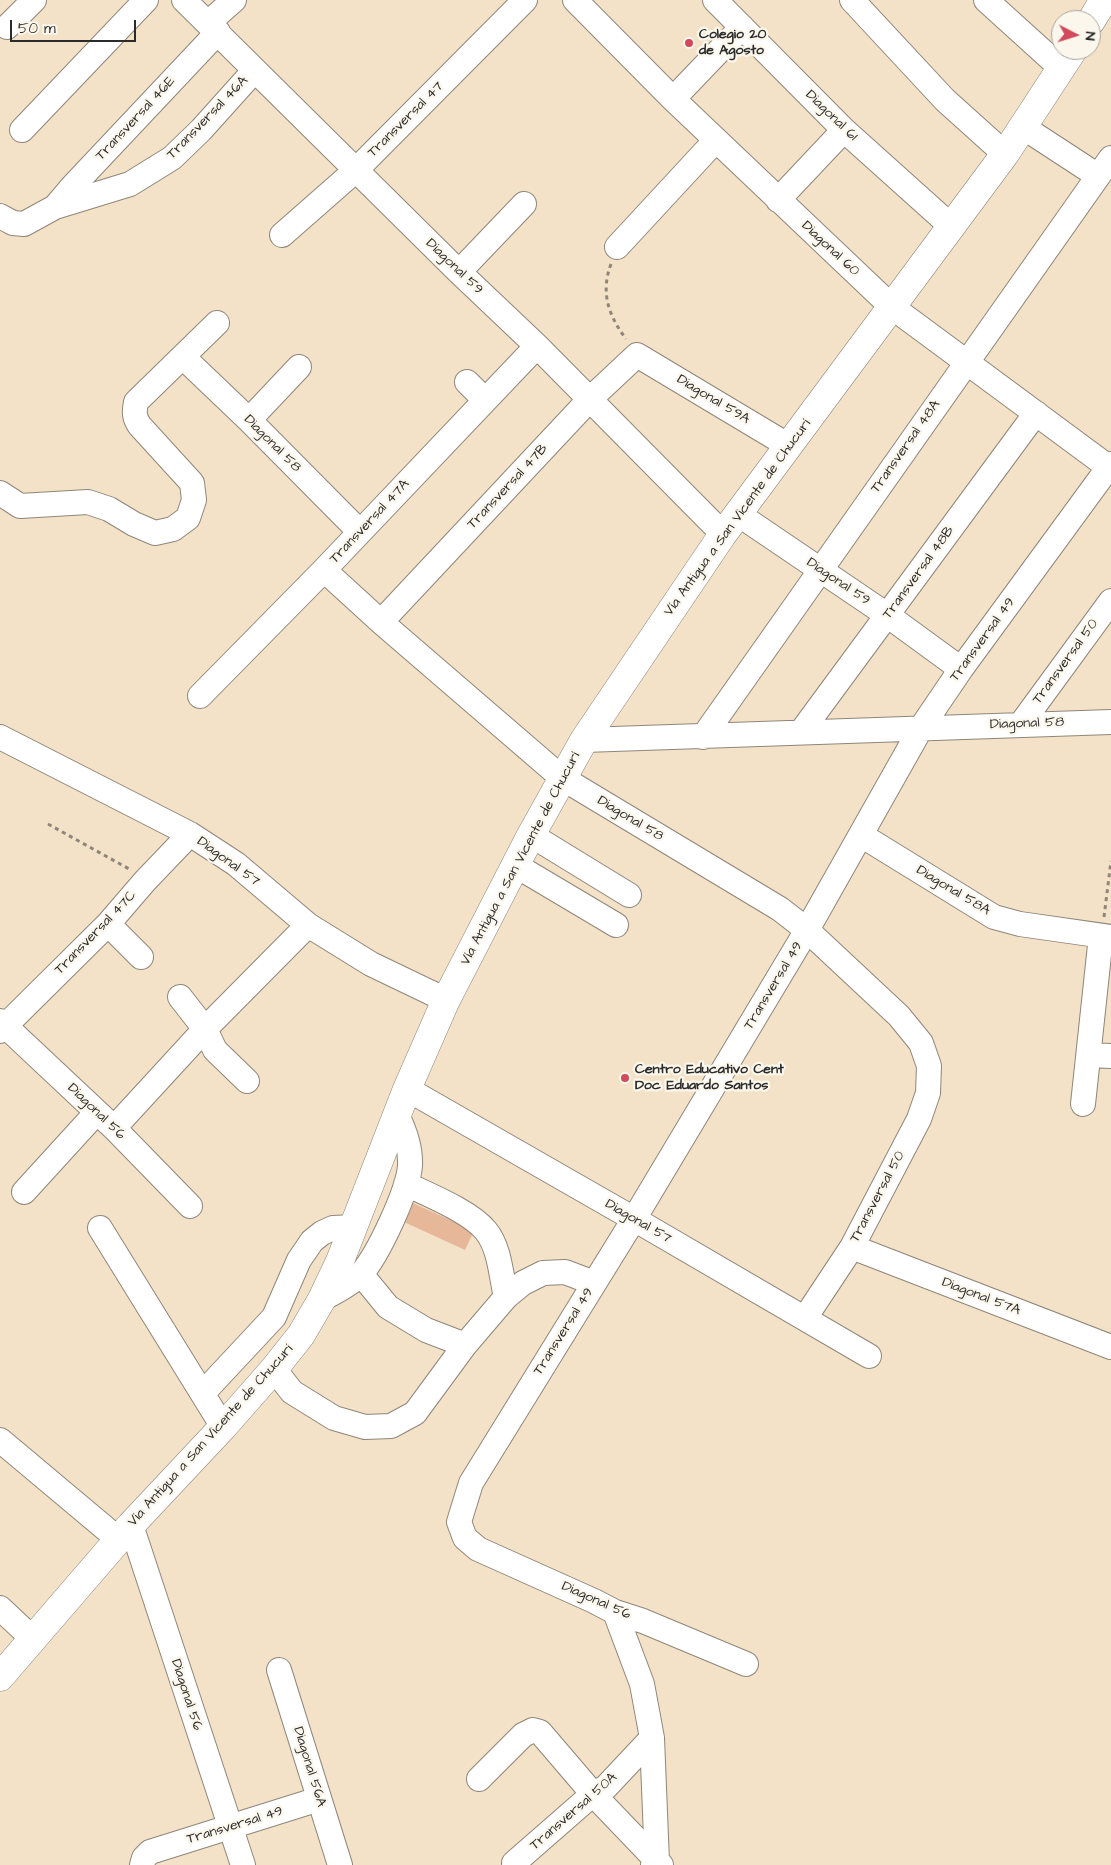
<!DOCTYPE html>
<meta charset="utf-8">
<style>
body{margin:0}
#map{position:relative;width:1111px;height:1865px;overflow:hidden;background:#f3e2c7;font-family:"Architects Daughter",sans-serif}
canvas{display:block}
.north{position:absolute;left:1051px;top:10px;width:50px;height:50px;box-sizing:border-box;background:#fbf7ec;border:1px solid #a8a59f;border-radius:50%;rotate:95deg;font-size:14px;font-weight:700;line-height:20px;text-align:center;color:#2b2b2b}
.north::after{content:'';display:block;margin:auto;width:18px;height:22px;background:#d1495b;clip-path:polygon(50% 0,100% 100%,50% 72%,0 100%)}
.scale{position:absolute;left:10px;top:20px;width:126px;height:22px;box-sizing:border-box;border:2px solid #2b2b2b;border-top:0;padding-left:6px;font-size:15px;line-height:18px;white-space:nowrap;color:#2b2b2b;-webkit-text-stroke:4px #fbf7ec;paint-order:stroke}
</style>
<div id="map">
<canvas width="1111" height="1865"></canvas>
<div class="north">N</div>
<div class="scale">50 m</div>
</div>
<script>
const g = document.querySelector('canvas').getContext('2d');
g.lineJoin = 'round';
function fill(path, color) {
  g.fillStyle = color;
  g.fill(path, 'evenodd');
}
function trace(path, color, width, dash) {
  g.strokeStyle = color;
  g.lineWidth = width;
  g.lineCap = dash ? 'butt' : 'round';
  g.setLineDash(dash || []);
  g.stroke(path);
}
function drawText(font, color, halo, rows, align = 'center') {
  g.font = font + ' "Architects Daughter",sans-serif';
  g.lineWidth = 4.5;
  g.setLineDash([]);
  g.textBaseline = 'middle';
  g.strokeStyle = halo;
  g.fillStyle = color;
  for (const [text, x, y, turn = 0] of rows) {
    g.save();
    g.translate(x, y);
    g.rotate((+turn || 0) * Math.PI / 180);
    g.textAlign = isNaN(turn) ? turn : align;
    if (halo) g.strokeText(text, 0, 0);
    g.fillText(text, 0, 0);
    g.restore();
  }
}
fill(new Path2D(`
 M413,1203L474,1231L465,1250L404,1222Z`), '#e6b799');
const minor = new Path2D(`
 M184,0L459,272L537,346L723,534
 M575,0L673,99L892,307L1111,469
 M715,0L844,130L952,227
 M852,0L945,100L1005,154
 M986,0L1061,68
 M208,23L234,0
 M7,27L34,0
 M673,99L742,27
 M1023,127L1098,176
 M22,130L146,0
 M778,200L844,130
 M55,207L72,187L218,32
 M0,216L13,223L24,224L55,207L130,184L172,158L201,130L254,71
 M282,235L356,170L525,0
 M617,247L716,140
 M459,272L524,204
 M183,357L249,420L360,532
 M467,382L485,400
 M249,420L299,367
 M0,493L20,506L88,502L109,509L134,524L155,533L173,529L188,518L194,500L192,483L140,426C134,418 134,412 136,402L217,323
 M738,514L887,615L961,669
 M324,570L381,622L562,778L780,909L807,930L899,1016L921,1043L929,1066L928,1093L919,1119L852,1247L805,1318
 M381,622L590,399L637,355L789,446
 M200,696L324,570L537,346
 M1021,724L1111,601
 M801,732L1036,413
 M0,737L190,834L236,864L308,925L371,964L446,1000
 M703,737L1111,158
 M584,740L1111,722
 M531,835L629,895
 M861,835L994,917L1020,924L1111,937
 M515,865L616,925
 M108,924L141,957
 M180,997L205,1029L215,1050L247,1081
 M0,1021L114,1128L190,1206
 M0,1031L108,924L145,881L190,834
 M1089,1055L1111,1056
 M407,1089L634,1219L869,1356
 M1083,1104L1101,936
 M114,1128L205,1029L308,925
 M406,1184C429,1195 471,1212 486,1231C500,1248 501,1276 506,1297
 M24,1192L97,1112
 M100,1228L223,1427
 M852,1247L1111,1347
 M361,1274L388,1307L426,1330L465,1345
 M322,1299C335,1292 350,1285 361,1274C378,1255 408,1191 410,1166C411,1147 405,1131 397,1115
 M274,1369L292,1392L334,1418L365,1427L391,1426L415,1413L465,1345L506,1297L523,1283L543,1273L565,1272L594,1283
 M203,1393L274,1317L299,1260L312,1241L322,1233L333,1228L354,1227
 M0,1440L118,1539
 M131,1525L243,1865
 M0,1608L33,1639
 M615,1612L642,1684L652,1738L657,1862L653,1865
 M746,1664L643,1621L615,1612L594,1601L478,1549L465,1538L459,1522L471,1483L634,1219L807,930L921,728L961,669L1111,464
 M279,1670L340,1865
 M479,1779L523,1735L533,1730L540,1732L593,1794L661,1865
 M514,1863L593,1794L606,1787L652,1738
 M142,1865L144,1858L150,1852L319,1799`);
const major = new Path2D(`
 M1091,21L1104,0
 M0,1677L131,1525L223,1427L274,1369L301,1335L322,1299L340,1261L407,1089L446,1000L531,835L584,740L723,534L1005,154L1073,50`);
trace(minor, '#8f8679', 26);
trace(major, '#8f8679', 29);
trace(new Path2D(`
 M611,264C600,293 609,316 626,339
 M48,824L131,870
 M1104,917L1111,861`), '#8f8679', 3, [4, 4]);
trace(minor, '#fff', 24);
trace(major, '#fff', 28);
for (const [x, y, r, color] of [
 [689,43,5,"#d1495b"],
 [625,1078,5,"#d1495b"]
]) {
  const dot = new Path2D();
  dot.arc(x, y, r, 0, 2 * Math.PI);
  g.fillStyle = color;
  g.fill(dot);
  trace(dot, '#fbf7ec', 2);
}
drawText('bold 14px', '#2b2b2b', '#fbf7ec', [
 ["Colegio 20",699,35],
 ["de Agosto",699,51],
 ["Centro Educativo Cent",635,1070],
 ["Doc Eduardo Santos",635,1086]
], 'left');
drawText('14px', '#2b2b2b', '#fbf7ec', [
 ["Diagonal 61",831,116,44],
 ["Transversal 46A",208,118,-46],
 ["Transversal 46E",136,119,-47],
 ["Transversal 47",406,120,-45],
 ["Diagonal 60",830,249,43],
 ["Diagonal 59",454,267,44],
 ["Diagonal 59A",713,400,31],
 ["Diagonal 58",272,444,45],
 ["Transversal 48A",906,447,-55],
 ["Transversal 47B",508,487,-47],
 ["Vía Antigua a San Vicente de Chucurí",738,518,-54],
 ["Transversal 47A",370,522,-47],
 ["Transversal 48B",919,573,-54],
 ["Diagonal 59",838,582,34],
 ["Transversal 49",983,640,-54],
 ["Transversal 50",1066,662,-54],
 ["Diagonal 58",1027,724,-2],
 ["Diagonal 58",630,819,31],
 ["Vía Antigua a San Vicente de Chucurí",521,859,-62],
 ["Diagonal 57",228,862,36],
 ["Diagonal 58A",953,891,31],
 ["Transversal 47C",96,933,-46],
 ["Transversal 49",774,986,-59],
 ["Diagonal 56",96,1112,44],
 ["Transversal 50",878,1197,-62],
 ["Diagonal 57",638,1222,30],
 ["Diagonal 57A",981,1297,21],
 ["Transversal 49",564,1332,-58],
 ["Vía Antigua a San Vicente de Chucurí",211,1436,-48],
 ["Diagonal 56",596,1601,24],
 ["Diagonal 56",186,1695,72],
 ["Diagonal 56A",309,1767,73],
 ["Transversal 50A",574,1812,-41],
 ["Transversal 49",235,1826,-17]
]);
</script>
